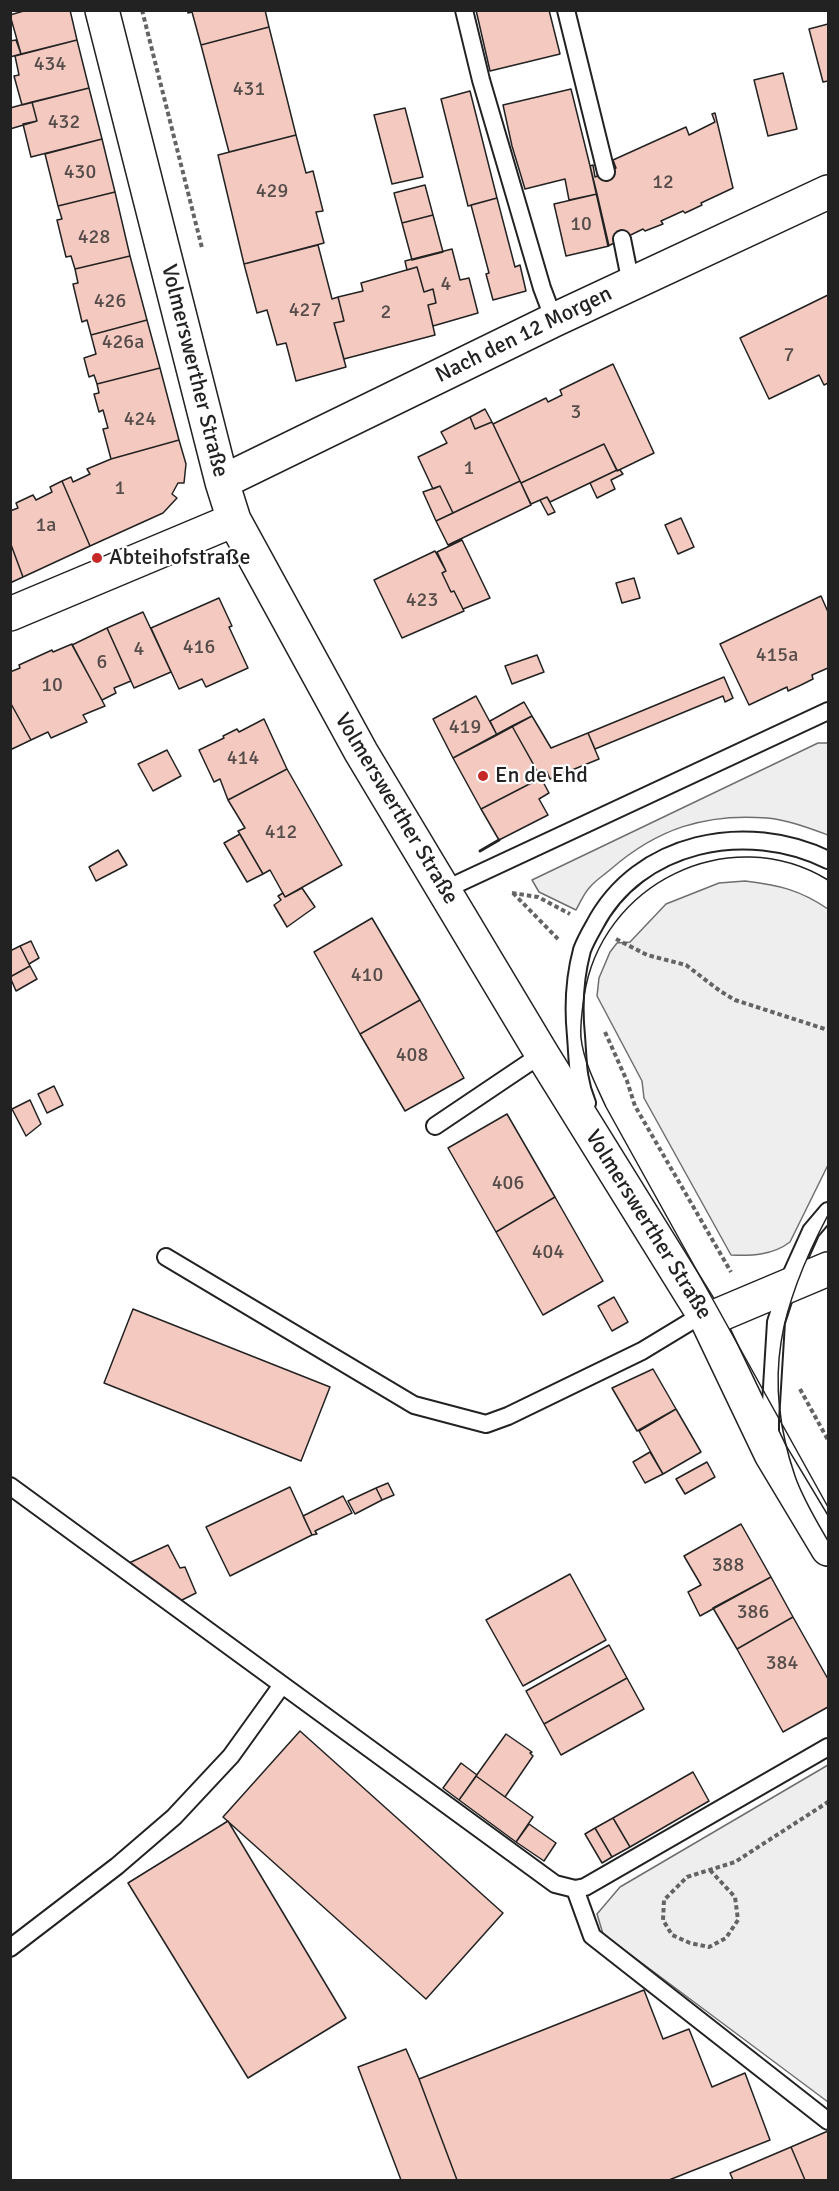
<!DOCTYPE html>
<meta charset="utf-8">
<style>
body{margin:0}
#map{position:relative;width:839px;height:2191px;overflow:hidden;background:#fff;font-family:Signika,sans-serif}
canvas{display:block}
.frame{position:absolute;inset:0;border:12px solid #222;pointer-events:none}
</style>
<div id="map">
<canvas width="839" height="2191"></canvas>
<div class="frame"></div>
</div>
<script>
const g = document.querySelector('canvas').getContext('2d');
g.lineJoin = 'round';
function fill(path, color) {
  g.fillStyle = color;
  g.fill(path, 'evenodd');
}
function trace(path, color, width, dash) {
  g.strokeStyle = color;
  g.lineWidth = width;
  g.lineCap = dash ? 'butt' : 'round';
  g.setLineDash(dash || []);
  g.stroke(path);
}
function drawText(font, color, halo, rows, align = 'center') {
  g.font = font + ' Signika,sans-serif';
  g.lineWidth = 4.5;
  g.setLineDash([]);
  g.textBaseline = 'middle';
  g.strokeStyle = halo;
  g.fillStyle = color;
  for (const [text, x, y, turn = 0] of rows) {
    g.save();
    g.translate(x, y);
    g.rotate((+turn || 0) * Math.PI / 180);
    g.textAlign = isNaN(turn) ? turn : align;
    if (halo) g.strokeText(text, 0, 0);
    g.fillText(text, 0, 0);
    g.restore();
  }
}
const green = new Path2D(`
 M818,743H828V835C809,828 788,820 767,818C705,813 657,829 611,869C604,875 596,880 590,887C584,893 580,903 576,910L539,892L532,880Z
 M745,881C779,885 800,890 828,909V1165L790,1242C773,1255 752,1256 731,1255L644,1098L642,1081L597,996L599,978L610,952L617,943L630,942L666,904L719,883Z
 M828,1765V2102L603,1934L597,1914L620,1887Z`);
fill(green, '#eee');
trace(green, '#6f6f6f', 1.5);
const building = new Path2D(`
 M27,10H70L77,40L21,54L10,15Z
 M188,10H265L269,27L201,45L192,12L188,13Z
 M476,10H549L560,54L490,71Z
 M828,24V81L823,82L809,29Z
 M269,27L296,135L229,152L201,45Z
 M16,40L21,54L10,57V41Z
 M77,40L89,88L22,105L14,76L19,75L15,56Z
 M783,73L797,129L768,136L754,80Z
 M89,88L102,139L31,157L23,124L37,121L32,102Z
 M571,89L597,194L569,200L565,179L525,189L512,146L503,105Z
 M470,91L497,198L468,206L441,99Z
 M32,102L37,121L10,129V108Z
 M405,108L423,177L392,184L374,115Z
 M715,113L733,188L701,203L702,205L685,213L683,211L661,221L663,224L645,231L643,229L608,246L590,166L593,165L595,177L616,168L613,160L686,127L689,135L715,122L712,114Z
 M296,135L306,173L313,171L323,211L316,212L324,243L244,264L218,155Z
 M102,139L115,192L58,206L45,154Z
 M425,185L433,215L402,223L394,193Z
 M115,192L130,256L75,269L71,256L66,257L57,220L62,219L58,206Z
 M597,194L609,246L566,256L554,204Z
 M497,198L515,267L520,265L526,291L493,300L486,274L489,273L471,205Z
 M433,215L443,252L412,260L402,223Z
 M318,245L332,299L338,297L344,321L334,323L346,367L296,381L286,343L277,345L267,310L257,313L244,264Z
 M452,249L460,280L469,278L478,313L433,326L428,305L436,303L433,289L424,292L417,267L407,270L405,261Z
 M130,256L147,320L91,335L87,320L82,322L73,284L78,283L75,269Z
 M417,267L424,292L433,289L436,303L428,305L435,335L344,359L334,323L344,321L338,297L363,291L361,283Z
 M828,295V383L824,385L819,375L769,399L740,338Z
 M147,320L160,368L97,384L94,375L89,377L84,358L96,354L91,335Z
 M613,364L654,453L617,471L604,444L521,483L493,424L546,398L548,402L562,395L560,390Z
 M160,368L179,440L111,459L103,429L108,428L103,410L99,412L94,394L99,393L97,384Z
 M485,409L492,422L475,429L470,417Z
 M470,417L475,429L492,422L520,481L453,513L440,486L433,489L418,457L447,443L441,432Z
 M179,440L186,464L184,483H178L172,494L177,498L163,513L90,546L62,481L71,477L73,482L90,474L87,469L111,459Z
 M604,444L617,470L550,502L547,497L531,504L521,483Z
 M617,470H620L623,474L611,480L615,489L597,498L590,483Z
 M62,481L90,546L23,577L10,542V511L18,508L16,503L33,495L36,500L52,492L50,487Z
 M520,481L531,505L448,545L436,521Z
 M440,486L453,513L436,521L423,492Z
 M547,497L555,512L548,515L540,500Z
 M681,518L694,547L678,554L665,525Z
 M462,540L490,598L463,609L454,591L451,592L442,573L446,571L437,552Z
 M10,542L23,577L10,583Z
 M435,551L446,571L442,573L451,592L454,591L464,611L402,638L374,580Z
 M634,578L640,598L622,603L616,583Z
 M821,596L828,612V668L812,675L813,679L801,685L788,691L787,687L749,705L720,644Z
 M219,598L232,626L229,627L248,668L206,687L202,679L179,689L151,628Z
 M143,612L171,672L134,688L107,628Z
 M107,628L131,681L114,688L116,693L102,700L72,645Z
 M72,644L105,706L83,715L87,722L51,738L48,732L31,740L10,702V672L20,668L19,665L52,650L53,652Z
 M537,655L544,672L512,684L505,666Z
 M724,677L733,698L725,702L723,696L595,749L588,733Z
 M476,696L497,735L453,758L433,719Z
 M10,702L31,740L10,750Z
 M524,702L532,716L497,735L490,721Z
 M532,716L551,748L588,733L599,759L550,779L547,772L540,776L512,726Z
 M264,719L287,769L228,800L220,779L214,782L199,750L224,738L223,736L237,729L239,732Z
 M512,726L541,778L481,809L453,758Z
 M167,750L181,776L153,791L138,764Z
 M287,769L342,865L285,897L270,870L263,874L238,831L245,828L228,800Z
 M541,778L549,793L539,799L548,815L499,840L481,809Z
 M240,834L263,874L247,882L224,843Z
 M118,850L127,865L96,881L89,867Z
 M302,888L315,907L287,927L274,905L281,900L278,896L283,893L285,897Z
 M372,918L420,1000L360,1034L314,952Z
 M31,941L39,958L29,964L20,946Z
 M20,946L30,966L10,977V951Z
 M30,966L37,979L16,991L10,977Z
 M420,1000L464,1078L405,1111L360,1034Z
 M54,1086L63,1105L47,1113L38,1094Z
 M30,1100L41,1124L26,1136L12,1109Z
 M507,1114L555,1197L496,1232L448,1148Z
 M555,1197L603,1281L543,1315L496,1232Z
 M614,1297L628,1322L612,1331L598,1306Z
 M133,1309L330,1387L301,1461L104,1383Z
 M653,1369L676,1409L637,1431L612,1388Z
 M676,1409L701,1452L663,1474L639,1431Z
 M650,1452L663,1474L645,1483L633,1462Z
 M707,1462L715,1477L685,1494L676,1479Z
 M388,1483L394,1495L382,1500L376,1488Z
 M290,1487L312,1535L230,1576L206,1527Z
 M376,1488L382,1500L355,1514L348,1501Z
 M343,1496L352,1513L315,1531L317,1534L312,1535L303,1516Z
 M741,1524L771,1577L700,1616L688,1592L701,1585L684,1556Z
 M168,1545L180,1568L185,1567L196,1593L178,1602L129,1563Z
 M570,1574L606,1640L523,1686L486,1620Z
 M771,1577L793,1617L737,1649L713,1608Z
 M793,1617L828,1679V1707L783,1732L737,1649Z
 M609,1645L627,1678L544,1724L526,1691Z
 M627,1678L644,1709L561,1755L544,1724Z
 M300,1731L503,1913L426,1999L223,1817Z
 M506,1734L532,1752L530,1753L533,1756L505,1797L476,1776Z
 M461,1763L477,1775L459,1800L443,1788Z
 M693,1772L709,1801L630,1847L613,1818Z
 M476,1776L533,1817L516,1842L459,1800Z
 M613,1818L630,1847L612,1857L595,1828Z
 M228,1821L346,2018L248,2078L128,1883Z
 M529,1824L556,1843L544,1861L516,1842Z
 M595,1828L612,1857L602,1863L585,1834Z
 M644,1990L663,2039L689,2029L712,2087L745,2073L770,2140L669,2180H457L419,2079Z
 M406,2049L419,2079L457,2180H401L358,2067Z
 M828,2131V2180H805L791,2147Z
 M791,2147L805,2180H733L730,2173Z`);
fill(building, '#f3c9c0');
trace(building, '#222', 1.5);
const lane = new Path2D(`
 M464,10L481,80L542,288L554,320
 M566,10L606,172
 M622,239L631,284
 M444,890L828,711
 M587,1103C577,1079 578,1061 576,1036C573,1006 574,980 582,950C585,942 590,933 594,926C638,841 747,820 828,860
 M435,1126L542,1054
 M166,1257L414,1405L486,1424L508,1416L642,1351L703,1314
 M770,1436V1420L776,1322L792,1273L811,1231L828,1211
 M10,1486L555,1884L575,1889L585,1887L828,1747
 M575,1889L592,1936L828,2121
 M10,1948L117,1866L174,1817L231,1756L282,1685`);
const street = new Path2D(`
 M102,10L222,482L234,520L361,752L542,1054L707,1320L771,1454L828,1549
 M222,482L554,320L828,192
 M10,614L234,520
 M707,1320L828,1269`);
trace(lane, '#222', 20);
trace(street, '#222', 36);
trace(new Path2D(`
 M142,10L202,248
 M512,893L538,897L570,914
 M513,893L558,939
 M616,939L647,955L686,965L720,991L735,1000L828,1030
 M605,1032L627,1081L635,1106L731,1272
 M800,1389L828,1440
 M710,1870L735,1897L738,1920L726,1938L709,1947L690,1943L672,1935L663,1920L664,1900L687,1877L735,1862L828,1802`), '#646464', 4, [4.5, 3]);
trace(lane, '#fff', 16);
trace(street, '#fff', 33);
trace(new Path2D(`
 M828,880C729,820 600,884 584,997C582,1011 580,1025 581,1038C584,1063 596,1085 606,1107L828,1507
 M828,1215C781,1304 761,1377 795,1476C803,1499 816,1520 828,1541`), '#222', 1.5);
trace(new Path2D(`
 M480,851L499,840`), '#222', 3);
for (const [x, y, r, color] of [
 [97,558,6,"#c62828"],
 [483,776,6,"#c62828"]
]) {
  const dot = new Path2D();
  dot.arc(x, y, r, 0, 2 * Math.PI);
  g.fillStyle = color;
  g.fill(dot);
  trace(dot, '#fff', 2);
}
drawText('20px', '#564c4a', null, [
 ["434",50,65],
 ["431",249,90],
 ["432",64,123],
 ["430",80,173],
 ["12",663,183],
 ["429",272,192],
 ["10",581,225],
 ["428",94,238],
 ["4",446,285],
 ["426",110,302],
 ["427",305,311],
 ["2",386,313],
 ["426a",123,343],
 ["7",789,356],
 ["3",576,413],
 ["424",140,420],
 ["1",469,469],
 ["1",120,489],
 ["1a",46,526],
 ["423",422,601],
 ["416",199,648],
 ["4",139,650],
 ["415a",777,656],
 ["6",102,663],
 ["10",52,686],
 ["419",465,728],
 ["414",243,759],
 ["412",281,833],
 ["410",367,976],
 ["408",412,1056],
 ["406",508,1184],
 ["404",548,1253],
 ["388",728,1566],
 ["386",753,1613],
 ["384",782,1664]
]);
drawText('22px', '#222', '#fff', [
 ["Nach den 12 Morgen",524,335,-26],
 ["Volmerswerther Straße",194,371,76],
 ["Volmerswerther Straße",396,809,59],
 ["Volmerswerther Straße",648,1225,58]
]);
drawText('22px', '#222', '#fff', [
 ["Abteihofstraße",109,558],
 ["En de Ehd",495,776]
], 'left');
</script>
